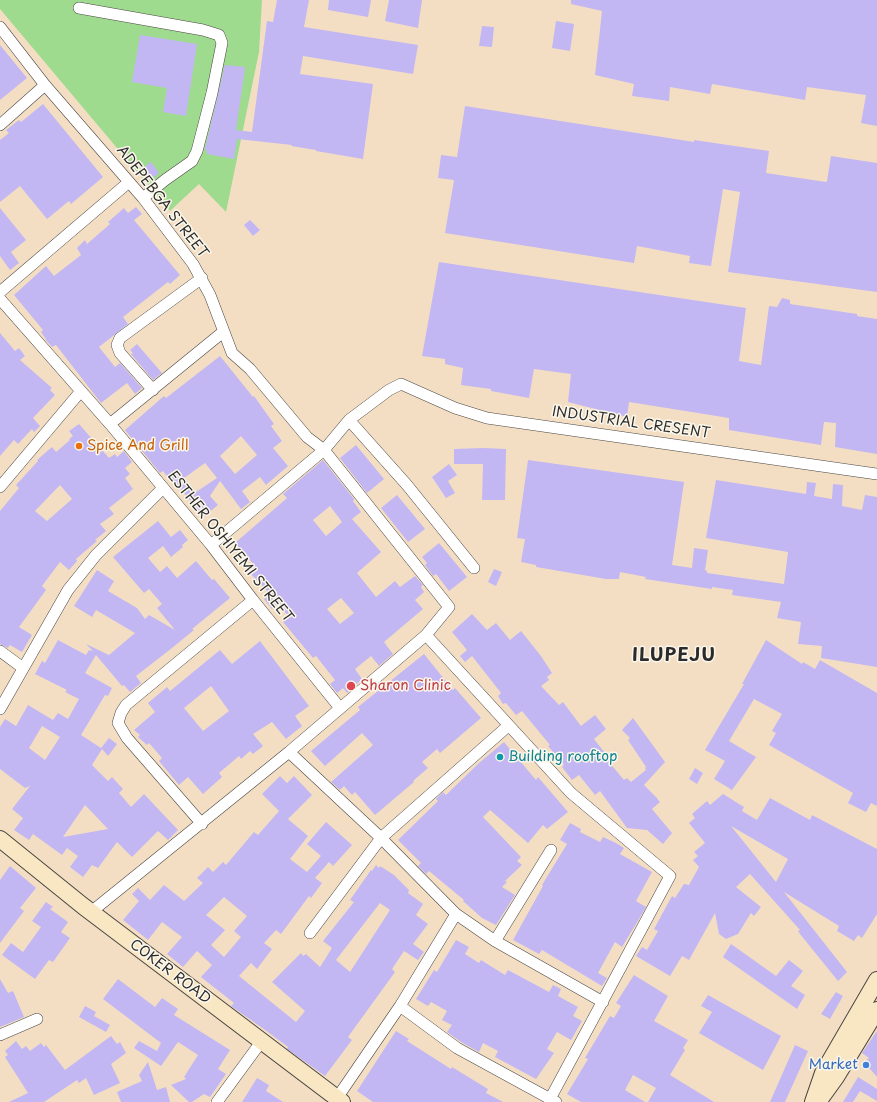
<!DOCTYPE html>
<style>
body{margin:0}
canvas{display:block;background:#f4dec3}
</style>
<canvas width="877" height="1102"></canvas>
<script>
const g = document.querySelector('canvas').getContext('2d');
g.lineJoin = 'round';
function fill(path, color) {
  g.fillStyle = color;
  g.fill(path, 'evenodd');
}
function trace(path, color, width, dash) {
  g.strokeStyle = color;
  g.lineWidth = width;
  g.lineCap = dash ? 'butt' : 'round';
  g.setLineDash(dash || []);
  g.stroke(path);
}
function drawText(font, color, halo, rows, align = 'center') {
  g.font = font + ' "Playpen Sans",sans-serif';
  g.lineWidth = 3;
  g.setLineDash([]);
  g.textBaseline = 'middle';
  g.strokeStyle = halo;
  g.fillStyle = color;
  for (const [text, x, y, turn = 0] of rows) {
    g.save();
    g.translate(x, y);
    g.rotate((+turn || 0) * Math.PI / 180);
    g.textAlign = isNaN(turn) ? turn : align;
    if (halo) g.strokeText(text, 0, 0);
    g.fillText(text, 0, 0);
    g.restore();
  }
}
fill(new Path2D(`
 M0,0H262L259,52L226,212L199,184L170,211L0,9Z`), '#9fdb8f');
fill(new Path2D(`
 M277,0H309L304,27L418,45L413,74L303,56L300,74L373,84L363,159L316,151V150L291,146L292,145L237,139L234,159L207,154V151L205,150V149L225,65L245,67L236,130L252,132L267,21L273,22Z
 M329,0H371L368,17L328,10Z
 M389,0H422L418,28L385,21Z
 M571,0H877V126L861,123L866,95L807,87L805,100L712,84L710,94L670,87L669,101L632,96L634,84L595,75L602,11L571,4Z
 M556,21L574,24L570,51L552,48Z
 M482,26L494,27L492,47L479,46Z
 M140,35L197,44L186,116L163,112L167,88L132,82Z
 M0,45L27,78L0,100Z
 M43,104L103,177L71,204L69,201L47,219L20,186L0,202V140L9,133L6,130L19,120L21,122Z
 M465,106L694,142V140L769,151L766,173L826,182L827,181L831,156L877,163V292L728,272L740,192L723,189L711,266L689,263L690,256L637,246L634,263L445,233L454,180L438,178L441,155L457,157Z
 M151,162L159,173L151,179L143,168Z
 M136,207L142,214L134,220L180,275L170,284L168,282L123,317L128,324L99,347L115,367L120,363L142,388L135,394L127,383L101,403L56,345L52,347L45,339H46L41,332L43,330L14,295L46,266L54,276L81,255L77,248L85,240L87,244L110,224L108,222L124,208L128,213Z
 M0,208L26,240L11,252L19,263L10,270L0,256Z
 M250,220L260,230L253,236L244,225Z
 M439,262L746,308L739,361L761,365L769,306L777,307L782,298L790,300V304L857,314V316L877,319V454L835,447L836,423L824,422L821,445L729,430V418L629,402L627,417L568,402L571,374L534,369L529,398L491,391V389L461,385L463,368L445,364V359L422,356Z
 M0,333L15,351L19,348L25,356L20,360L52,388L50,390L55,395L33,418L40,426L34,432L32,429L18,444L14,440L0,456Z
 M137,344L162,373L153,380L131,354L133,353L130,350Z
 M220,356L253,397L254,396L274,424L271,426L282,441L273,448L288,466L266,485L260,477L242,491L250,502L241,509L220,481L210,496L218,505L202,518L186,495L175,484L174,485L163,471L160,473L125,430L164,396L166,398ZM241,436L257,455L235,474L220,456ZM205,463L217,478L196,492L184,478Z
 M79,424L109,458L115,454L117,457L124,451L132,462L125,468L130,474L125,478L133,489L109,508L114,514L100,524L106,531L95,540L97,541L76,559L77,561L69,570L60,562L42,586L46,590L19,627L32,635L22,652L10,645L8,648L0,644V511L19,488L16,485L38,461L37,460L52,447L56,452L70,440L69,439L73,436L69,431ZM60,485L72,499L47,521L35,511Z
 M356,445L384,479L367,493L340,458Z
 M483,448L506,449L505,500H482L483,464H454V449Z
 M323,460L354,499L353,501L361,512L352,519L381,552L357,573L376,597L395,581L400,587L415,576L423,585L421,587L424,592L415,600L423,609L384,642L393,654L379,666L371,656L355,669L362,679L347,693L343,688L337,693L330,684L335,680L316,656L313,658L283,622L289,617L278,604L272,609L264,599L270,594L248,571L255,566L235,543L287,498L283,494ZM330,506L342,522L326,536L313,520ZM341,598L354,613L340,624L327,609Z
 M528,460L684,482L672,565L692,568L694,548L708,550L705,570L707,571V573L784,584L788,552L706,538L716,480L806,494L807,482L816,483L814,496L832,499L833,484L843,485L842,506L862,510L865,495L877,497V667L821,658L822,646L798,644L801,622L777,618L781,602L732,595L733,590L712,587V589L645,579L646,577L620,572L619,579H606L536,567V565L521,562L525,539L517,538Z
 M449,464L457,475L448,481L455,493L446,498L432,477Z
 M397,495L425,529L408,542L381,508Z
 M158,521L171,537L180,530L188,540L182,545L183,547L171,557L163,546L148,558L160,572L167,566L177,578L196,561L212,580L214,579L230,598L192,629L194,630L172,648L136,676L141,683L130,692L124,685L122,686L96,655L85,673L112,688L108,696L105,695L81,735L101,748L109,738L117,744L108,756L102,749L92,765L108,781L112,777L123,789L119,793L131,807L144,794L178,830L168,840L158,831L132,857L117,842L98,868L92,865L83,877L70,867L78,856L67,848L62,855L33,834L29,840L14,830L23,818L12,809L30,786L25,788L0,769V727L5,719L16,726L28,705L53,720L58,713L68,719L79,699L65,692L67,690L35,674L42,661L45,663L58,640L86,655L89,650L93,651L86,644L109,655L135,633L96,610L92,617L74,606L97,570L114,581L108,591L137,608L145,619L149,615L175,630L157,608L162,604L149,589L144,593L113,557ZM42,726L60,737L45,760L29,748ZM85,805L108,829L63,837Z
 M439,543L467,577L449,591L436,574L433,576L425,565L427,563L422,557Z
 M494,569L502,572L496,586L488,582Z
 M472,614L487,630L496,623L510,640L521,631L541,656L552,673L547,677L549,680L541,686L559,705L563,702L581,726L595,715L606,729L594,739L605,753L603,755L624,780L627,778L631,782L646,770L645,768L646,767L628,740L630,738L622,730L633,718L665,762L644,785L656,797L660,802L652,809L672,833L663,844L647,830L627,828L600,791L595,795L579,775L572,780L562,767L564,765L548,746L550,745L522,711L516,715L506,703L503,704L498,696L501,693L472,656L465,662L460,656L467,650L452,632Z
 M766,640L802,664L803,662L815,669L820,660L877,693V806L871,803L866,812L848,803L853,793L769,745L776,733L772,731L782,714L754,699L729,741L756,757L732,790L714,779L725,761L705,750L744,684H742Z
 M260,641L309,706L295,716L302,726L286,739L272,722L253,734L263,746L253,754L250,751L241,759L239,756L219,773L222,777L203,794L188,777L179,785L159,761L162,758L149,743L147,745L138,737L140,735L134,730L155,712L148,703L167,687L170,691L220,650L232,664ZM211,686L229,711L203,731L184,708Z
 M424,654L453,690L455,688L481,718L440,753L437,749L422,762L428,768L413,781L414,782L375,815L355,792L352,795L344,786L340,790L331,782L373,745L362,733L325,766L311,751L360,710L358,707Z
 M504,742L536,780L538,777L568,812L547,829L543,825L528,843L490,810L483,817L521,857L517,861L522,865L505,881L507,882L502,887L515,895L496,925L482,918L463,901L464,900L429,871L426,874L418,866L421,863L398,840L438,801L436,799L443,792L446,795L479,763Z
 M695,768L703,773L697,784L689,779Z
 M280,776L287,783L294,776L312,795L288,819L308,836L290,859L307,872L321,856L307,844L326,822L352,845L333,866L329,862L315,878L322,883L311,898L309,896L281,934L276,930L264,943L272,949L257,969L251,963L239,976L296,1022L305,1011L272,982L301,953L303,956L306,954L320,967L332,948L323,941L354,902L350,900L371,870L372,871L376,865L379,868L380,866L394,875L409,890L408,893L423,904L416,915L428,924L413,944L424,952L418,960L404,951L392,969L395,972L348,1037L352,1040L325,1076L287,1049L288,1047L268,1032L231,1006L234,1003L201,977L212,965L197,951L183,967L167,954L182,937L162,922L148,940L123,920L139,901L132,894L138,888L150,900L164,885L184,901L203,883L197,878L208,867L213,872L223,862L226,865L254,832L258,835L279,811L262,794ZM224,897L247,916L234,931L241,937L224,957L211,945L225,930L206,915ZM380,903L390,910L350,972L336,960Z
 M723,794L744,807L742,811L757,820L770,798L810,820L812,815L877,849V914L862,938L858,935L854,941L837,931L839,926L784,892L847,972L838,981L800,934L798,931L800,930L750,874L736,887L761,907L754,916L751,913L738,934L726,939L719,934L715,913L689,960L682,956L670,976L636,956L642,947L647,950L658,931L654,929L672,896L675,898L684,884L689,885L699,867L693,860L698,856L694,852L705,843L689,823L695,818L692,814L707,801L710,805ZM731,826L788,859L776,882Z
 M570,823L581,829L580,832L600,842L603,837L616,843L624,848L620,854L652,872L636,901L646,907L636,924L622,947L615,942L598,973L607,978L602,986L542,950L539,954L513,940L543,886L542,885L567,844L560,840Z
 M10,866L36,888L20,908L24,911L0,943V880Z
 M46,902L53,907L50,909L68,922L61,932L70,938L53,962L49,960L35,979L2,955L11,943L23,952L41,927L32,921Z
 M456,940L469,947L465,954L479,963L481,960L505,975L508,970L549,992L553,985L561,989L558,996L578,1007L573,1016L582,1021L571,1040L557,1032L547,1049L554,1053L536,1079L495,1057L498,1051L483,1043L479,1052L461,1042L447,1032L452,1025L442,1020L447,1011L431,1002L428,1006L416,999L434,970L437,972Z
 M731,944L776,976L789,960L803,971L791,986L805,995L797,1009L723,957Z
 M634,975L668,996L654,1021L688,1040L683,1048L685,1050L670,1075L714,1102H648L656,1088L633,1075L625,1090L645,1102H581L567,1094L588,1059L585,1058L610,1016L614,1018L621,1006L616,1003Z
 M0,979L8,993L13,991L24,1017L0,1027Z
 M118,979L155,1007L162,998L178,1009L174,1015L230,1050L218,1069L226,1074L210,1097L204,1094L192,1102H189L171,1085L186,1079L184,1077L198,1055L178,1042L161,1066L134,1048L139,1041L157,1051L161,1043L103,999Z
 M836,992L843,996L830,1019L821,1014Z
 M708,995L781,1036L763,1070L699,1033L712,1012L701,1006Z
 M85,1006L96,1012L94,1016L110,1025L106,1032L79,1017Z
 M396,1031L409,1039L407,1041L451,1069L452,1067L488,1089L486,1093L503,1102H373L357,1091Z
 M877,1031V1077L864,1062L869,1058L862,1053Z
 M111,1036L117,1044L120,1042L126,1053L111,1064L120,1083L94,1095L86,1078L79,1083L77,1080L44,1102H9L28,1093L5,1057L8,1055L5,1051L16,1041L22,1049L26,1046L30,1051L41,1043L44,1047L46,1045L65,1070Z
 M795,1045L808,1051L785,1102H770Z
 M148,1062L157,1090L166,1087L170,1102H121L117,1092L142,1081L139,1075Z
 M858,1077L877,1089V1101L860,1091L853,1102H843Z
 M257,1078L269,1085L266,1091L283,1102H242Z`), '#c2b7f3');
const minor = new Path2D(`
 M79,8L203,30L219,35L222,43L212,93L197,151L192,161L165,180L143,198
 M0,27L45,85L143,198L193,264L210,295L232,353L250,369L307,437L324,450L349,420L389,390L401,384L455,408L487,418L877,474
 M0,125L45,85
 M0,292L129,182
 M0,299L110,424L211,545L253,600L340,708
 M153,390L120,353L117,345L120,338L202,278
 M349,420L407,485L474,568
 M110,424L223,332
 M0,487L81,391
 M426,635L571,793L670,876L550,1099
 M0,651L23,668
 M0,709L68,590L96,555L163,488
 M289,752L381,838L456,914L495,941L603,1002
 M202,824L127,738L118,723L121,713L126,705L253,600
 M91,912L289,752L426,635L449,607L324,450L211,545
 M310,933L381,838L508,726
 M495,941L551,850
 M400,1006L457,1048L556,1102
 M0,1035L37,1019
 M337,1098L400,1006L456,914
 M217,1102L261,1042`);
const secondary = new Path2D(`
 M0,839L83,906L342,1102
 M813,1102L823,1073L877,980
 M818,1102L836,1077L877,1010`);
trace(minor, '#494642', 12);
trace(secondary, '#494642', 18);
trace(minor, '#fff', 11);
trace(secondary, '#f9e7c3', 16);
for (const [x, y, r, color] of [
 [79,446,4,"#e8710a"],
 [351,686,5,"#e0444e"],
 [500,757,4,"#0f9aa8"],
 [866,1065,4,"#3f7fe0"]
]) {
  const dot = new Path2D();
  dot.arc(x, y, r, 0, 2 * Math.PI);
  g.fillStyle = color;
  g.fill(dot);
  trace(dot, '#fbf7ec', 1.5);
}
drawText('14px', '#2b2b2b', '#fbf7ec', [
 ["ADEPEBGA STREET",162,202,52],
 ["INDUSTRIAL CRESENT",631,423,8],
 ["ESTHER OSHIYEMI STREET",230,547,51],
 ["COKER ROAD",170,972,37]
]);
drawText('14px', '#c56008', '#fbf7ec', [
 ["Spice And Grill",87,446]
], 'left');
drawText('14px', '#be3a42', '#fbf7ec', [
 ["Sharon Clinic",360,686]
], 'left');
drawText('14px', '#0d838f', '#fbf7ec', [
 ["Building rooftop",508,757]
], 'left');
drawText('14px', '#366cbe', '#fbf7ec', [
 ["Market",858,1065]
], 'right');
g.letterSpacing = '1px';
drawText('bold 18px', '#2b2b2b', '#fbf7ec', [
 ["ILUPEJU",674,656]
]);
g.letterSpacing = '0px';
</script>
